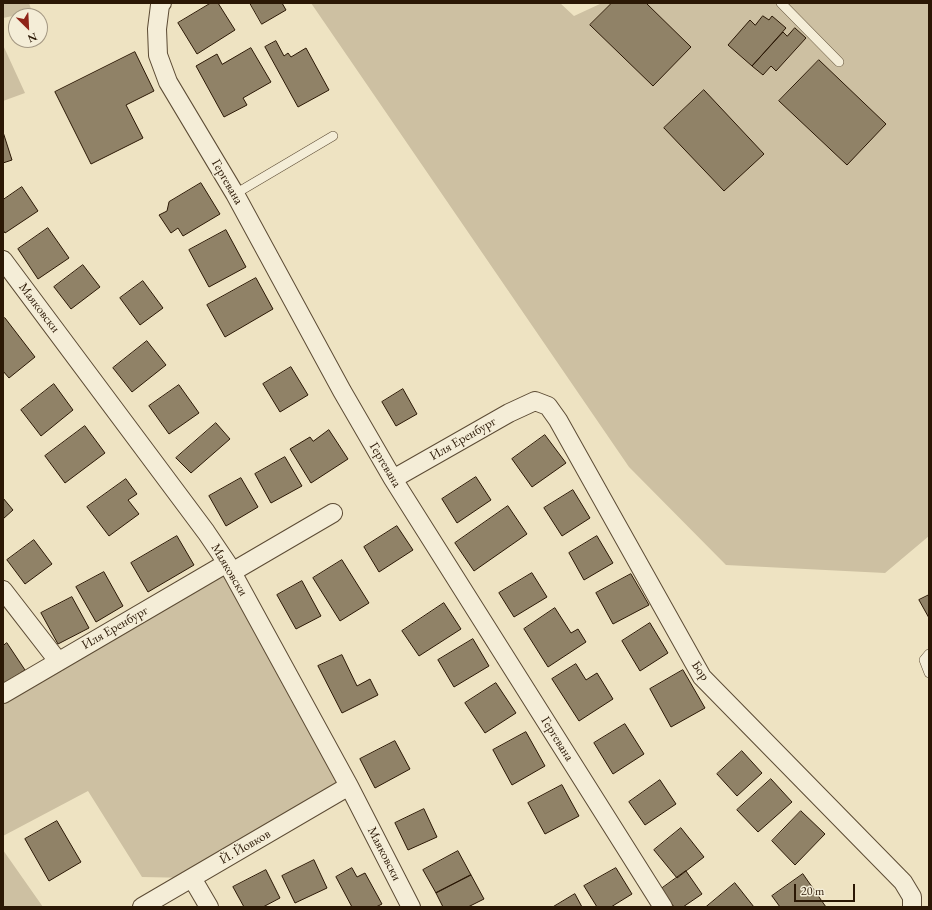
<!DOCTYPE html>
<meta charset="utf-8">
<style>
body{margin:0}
#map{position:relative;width:932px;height:910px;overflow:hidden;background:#eee3c2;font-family:"EB Garamond",serif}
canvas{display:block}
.frame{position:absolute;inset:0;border:4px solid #2b1805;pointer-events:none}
.north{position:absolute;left:8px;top:8px;width:40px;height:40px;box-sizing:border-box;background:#f4edd7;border:1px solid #a49883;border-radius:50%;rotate:156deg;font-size:11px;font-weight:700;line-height:16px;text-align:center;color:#2b1805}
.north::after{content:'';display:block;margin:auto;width:14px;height:18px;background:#8f2418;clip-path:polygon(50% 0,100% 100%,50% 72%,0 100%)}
.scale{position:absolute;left:794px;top:884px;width:61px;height:18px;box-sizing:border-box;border:2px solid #2b1805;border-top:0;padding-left:5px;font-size:12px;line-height:14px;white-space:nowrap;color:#2b1805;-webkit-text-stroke:3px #f4edd7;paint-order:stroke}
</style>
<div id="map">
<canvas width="932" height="910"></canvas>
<div class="frame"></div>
<div class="north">N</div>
<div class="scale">20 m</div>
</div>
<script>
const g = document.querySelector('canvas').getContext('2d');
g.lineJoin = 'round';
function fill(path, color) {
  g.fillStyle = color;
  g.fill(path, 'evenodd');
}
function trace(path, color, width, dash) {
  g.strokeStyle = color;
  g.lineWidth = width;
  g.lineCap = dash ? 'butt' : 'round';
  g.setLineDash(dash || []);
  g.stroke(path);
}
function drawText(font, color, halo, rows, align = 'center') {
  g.font = font + ' "EB Garamond",serif';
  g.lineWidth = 3;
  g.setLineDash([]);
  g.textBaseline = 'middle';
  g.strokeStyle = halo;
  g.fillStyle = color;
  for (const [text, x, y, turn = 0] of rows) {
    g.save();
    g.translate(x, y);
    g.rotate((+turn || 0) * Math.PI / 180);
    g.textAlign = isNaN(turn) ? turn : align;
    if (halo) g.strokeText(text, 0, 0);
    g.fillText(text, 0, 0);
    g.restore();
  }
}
fill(new Path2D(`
 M3,3H29L32,12L3,18Z
 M311,3H560L574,16L602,3H929V536L885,573L726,565L629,467Z
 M3,45L25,93L3,101Z
 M227,563L349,786L192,878L142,877L88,791L3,836V695Z
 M3,850L43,907H3Z`), '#cdc0a2');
const building = new Path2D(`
 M211,3H218L235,30L197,54L178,23Z
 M250,3H282L286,10L262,24Z
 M612,3H646L691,47L653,86L590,25Z
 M763,16L769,20L772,16L786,28L752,66L728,45L750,20L755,25Z
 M795,28L806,38L776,71L771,66L763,75L752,66L783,32L787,36Z
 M276,41L284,56L288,53L291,57L306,48L329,90L298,107L265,47Z
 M251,48L271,82L243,98L247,105L224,117L196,66L217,54L222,64Z
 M135,52L154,91L126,105L143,138L91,164L55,92Z
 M819,60L886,124L847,165L779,101Z
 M704,90L764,154L724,191L664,128Z
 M3,132L12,160L3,163Z
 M201,183L220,214L183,236L178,228L171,233L159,215L167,211L169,202Z
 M22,187L38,211L5,233L3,230V200Z
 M48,228L69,258L38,279L18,249Z
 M226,230L246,267L209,287L189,250Z
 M83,265L100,287L71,309L54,287Z
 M256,278L273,309L225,337L207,305Z
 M143,281L163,308L140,325L120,298Z
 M5,318L35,357L9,378L3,371V319Z
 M147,341L166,365L132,392L113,368Z
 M291,367L308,395L280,412L263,384Z
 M54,384L73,410L41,436L21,410Z
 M179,385L199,413L169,434L149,406Z
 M403,389L417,414L396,426L382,402Z
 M216,423L230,439L191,473L176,458Z
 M85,426L105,453L65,483L45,456Z
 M329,430L348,459L311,483L290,449L310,437L313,441Z
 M545,435L566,463L532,487L512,459Z
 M285,457L302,486L271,503L255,474Z
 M476,477L491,500L457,523L442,499Z
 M241,478L258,507L226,526L209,496Z
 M126,479L137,494L128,500L139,514L109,536L87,507Z
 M573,490L590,518L562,536L544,508Z
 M3,498L13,510L3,519Z
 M508,506L527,534L474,571L455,543Z
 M397,526L413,550L379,572L364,547Z
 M177,536L194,565L148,592L131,563Z
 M597,536L613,563L584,580L569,553Z
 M34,540L52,564L25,584L7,560Z
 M342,560L369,603L340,621L313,578Z
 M104,572L123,606L96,622L76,587Z
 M532,573L547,597L514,617L499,593Z
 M631,574L649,605L613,624L596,593Z
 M302,581L321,616L296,629L277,595Z
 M929,595V618L919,600Z
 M72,597L89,628L58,644L41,613Z
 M444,603L461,629L419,656L402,631Z
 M555,608L571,633L578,629L586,642L548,667L524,629Z
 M650,623L668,653L640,671L622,641Z
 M473,639L489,666L454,687L438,660Z
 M7,643L25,670L3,684V646Z
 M342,655L357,686L370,679L378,695L342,713L318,666Z
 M576,664L586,680L597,673L613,699L579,721L552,679Z
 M683,670L705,708L671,727L650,689Z
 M496,683L516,713L485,733L465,703Z
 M625,724L644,754L613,774L594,743Z
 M526,732L545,766L512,785L493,750Z
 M395,741L410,769L375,788L360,759Z
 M742,751L762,773L737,796L717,774Z
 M771,779L792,802L758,832L737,810Z
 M660,780L676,804L645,825L629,802Z
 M562,785L579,816L545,834L528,803Z
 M424,809L437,837L408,850L395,823Z
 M801,811L825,834L795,865L772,841Z
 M57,821L81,862L49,881L25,839Z
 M681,828L704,857L677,878L654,850Z
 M458,851L471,875L436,893L423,870Z
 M314,860L327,888L295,903L282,876Z
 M352,868L357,877L365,873L382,904L376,907H352L336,877Z
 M616,868L632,894L611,907H597L584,886Z
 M266,870L280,898L263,907H244L233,887Z
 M686,871L702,894L683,907H674L661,889Z
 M803,874L826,907H780L772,896Z
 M471,875L484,899L468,907H443L436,893Z
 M735,883L754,907H706Z
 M575,894L582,907H553Z`);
fill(building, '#908267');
trace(building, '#2b1805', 1);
const lane = new Path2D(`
 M781,3L839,62
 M235,194L333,136
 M929,654L924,660L929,673`);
const street = new Path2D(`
 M162,3L160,5L157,29L158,55L168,82L235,194L342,391L393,479L663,907
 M3,260L206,532L227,563L349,786L411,907
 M393,479L509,413L535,401L548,406L558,420L702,677L903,882L912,897V907
 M232,572L333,513
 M3,590L58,661
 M3,694L227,563
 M192,878L209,907
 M142,907L349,786`);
trace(lane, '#5c4b34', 10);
trace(street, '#5c4b34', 20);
trace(lane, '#f4edd7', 9);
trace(street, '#f4edd7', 18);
drawText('13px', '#2b1805', '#f4edd7', [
 ["Гергевана",227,182,60],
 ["Маяковски",39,308,53],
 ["Иля Еренбург",463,439,-30],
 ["Гергевана",385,465,59],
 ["Маяковски",229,570,59],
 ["Иля Еренбург",115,628,-30],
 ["Бор",700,671,55],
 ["Гергевана",557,739,58],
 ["Й. Йовков",245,847,-30],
 ["Маяковски",384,854,63]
]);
</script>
